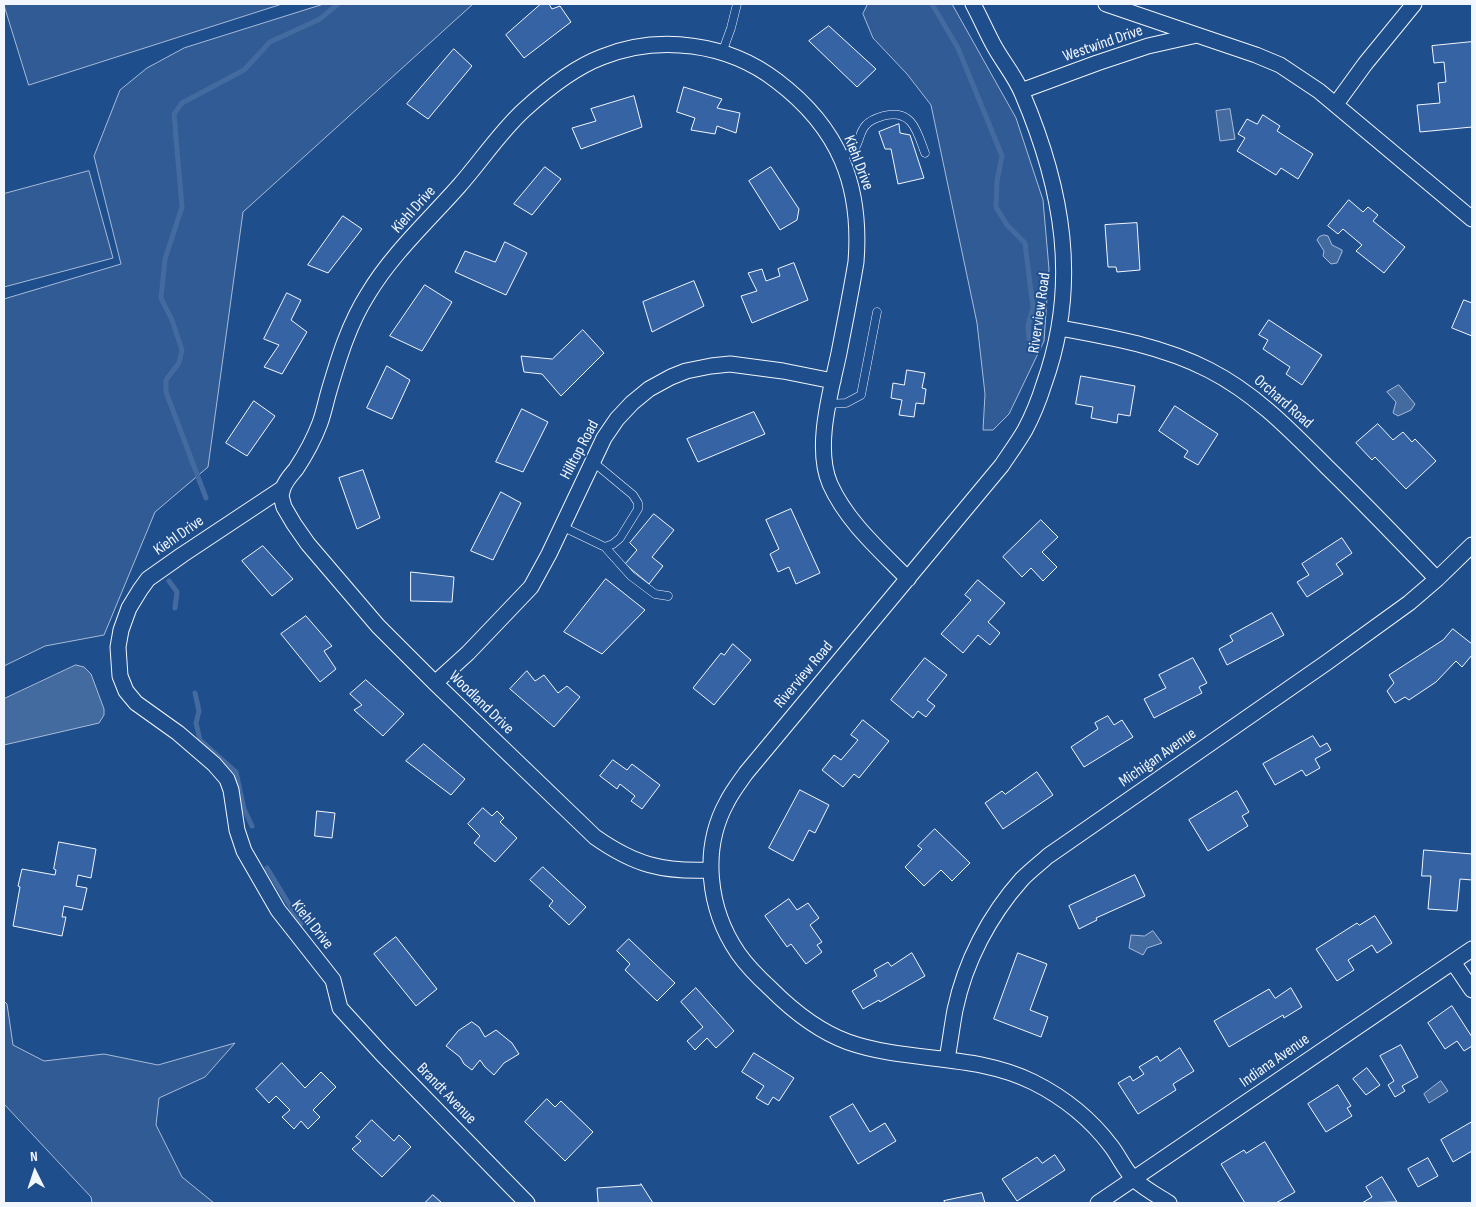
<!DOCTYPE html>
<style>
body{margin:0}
#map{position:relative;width:1476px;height:1207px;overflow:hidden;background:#1f4e8c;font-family:"Sofia Sans Condensed",sans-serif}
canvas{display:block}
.frame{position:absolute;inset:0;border:5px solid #f2f6ff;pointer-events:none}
.north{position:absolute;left:10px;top:1147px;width:50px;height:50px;-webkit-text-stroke:4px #1f4e8c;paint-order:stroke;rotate:356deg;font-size:14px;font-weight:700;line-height:20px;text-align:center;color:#f2f6ff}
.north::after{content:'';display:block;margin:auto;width:18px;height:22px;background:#f2f6ff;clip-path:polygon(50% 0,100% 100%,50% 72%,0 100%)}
</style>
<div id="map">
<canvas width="1476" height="1207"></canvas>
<div class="frame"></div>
<div class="north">N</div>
</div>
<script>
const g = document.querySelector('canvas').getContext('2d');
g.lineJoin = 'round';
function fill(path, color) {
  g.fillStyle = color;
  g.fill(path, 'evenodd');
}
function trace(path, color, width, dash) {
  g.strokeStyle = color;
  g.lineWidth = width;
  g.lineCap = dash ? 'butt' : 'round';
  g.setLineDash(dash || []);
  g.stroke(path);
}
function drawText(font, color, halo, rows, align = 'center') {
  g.font = font + ' "Sofia Sans Condensed",sans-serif';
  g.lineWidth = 4;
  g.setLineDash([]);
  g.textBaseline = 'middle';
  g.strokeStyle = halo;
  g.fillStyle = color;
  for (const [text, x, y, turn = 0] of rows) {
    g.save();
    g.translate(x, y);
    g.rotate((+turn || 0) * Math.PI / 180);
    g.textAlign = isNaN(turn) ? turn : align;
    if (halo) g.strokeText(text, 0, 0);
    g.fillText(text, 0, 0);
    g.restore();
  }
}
const built = new Path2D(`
 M4,4H282L29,85Z
 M324,4H473L243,212L208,467L155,512L104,635L45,646L4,666V299L121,264L94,156L120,90L147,68L184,48Z
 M868,4H952L1016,118L1043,200L1049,269L1044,341L1009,414L993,430H983L985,394L977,323L931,105L907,74L873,38L863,14Z
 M89,171L113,258L4,287V194Z
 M4,1001L7,1004L13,1045L44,1061L104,1054L158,1065L235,1043L205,1077L159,1098L156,1125L182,1177L214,1203H92L91,1197L4,1104Z`);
fill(built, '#305b95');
trace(built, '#a8bbd7', 1);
const water = new Path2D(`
 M1230,109L1235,139L1220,141L1216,111Z
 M1324,235L1328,236L1332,245L1342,250V252L1337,263L1331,264L1323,256L1324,251L1317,240L1319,237Z
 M1399,385L1415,404L1411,410L1398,416L1393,413L1396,402L1387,392Z
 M76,665L84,667L91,674L104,709V715L99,723L4,745V699Z
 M1153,931L1162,943L1147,948L1143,955L1129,948L1131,935L1144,936Z
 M1441,1081L1448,1091L1429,1103L1424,1094Z`);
fill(water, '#446ba0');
trace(water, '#a8bbd7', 1);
trace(new Path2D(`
 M932,4L958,48L1002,156L997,181L996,207L1007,225L1025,243L1033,308L1028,326L1029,339L1033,347
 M206,498L166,392V380L179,363L182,350L172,320L161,298L165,259L182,207L174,114L182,103L244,70L270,42L320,19L338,4
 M169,581L177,592L175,608
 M195,693L199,711L196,723L200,740L236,772L244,809L252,826
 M267,868L301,924`), '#446ba0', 5);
const building = new Path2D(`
 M541,4H549L552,9L560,6L571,22L524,58L506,35Z
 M829,26L876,69L857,87L809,41Z
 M1472,42V127L1420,132L1417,105L1440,103L1438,83L1446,82L1444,62L1434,63L1432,46Z
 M454,49L472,66L428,119L407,104Z
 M684,87L722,99L717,108L740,113L736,133L717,126L715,134L691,130L695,118L677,112Z
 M634,96L642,127L581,149L572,128L596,121L591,109Z
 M1263,115L1280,126L1277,131L1313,154L1298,179L1281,168L1276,175L1237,151L1245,138L1238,134L1247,119L1257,124Z
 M899,124L900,133L910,135L924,178L898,184L891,149H885L879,132Z
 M545,167L561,179L532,215L514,204Z
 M771,167L799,209L797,220L780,230L749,181Z
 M1349,200L1363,212L1368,207L1378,215L1373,221L1405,247L1384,273L1356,251L1362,245L1343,229L1338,234L1328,226Z
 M343,216L362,229L328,273L308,265Z
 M1137,223L1140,270L1117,272L1116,267H1108L1105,225Z
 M505,242L527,253L506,295L455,272L465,251L495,262Z
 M794,263L808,300L752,323L741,296L757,291L748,273L762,269L766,281L780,276L778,269Z
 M694,281L704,306L652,332L643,302Z
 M425,285L452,302L422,351L390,336Z
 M287,293L301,300L291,320L307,332L282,374L264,367L279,345L264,339Z
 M1464,300L1472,303V336L1452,328Z
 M1269,320L1322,355L1302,385L1286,374L1290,367L1263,349L1268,340L1259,335Z
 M583,330L604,353L561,396L542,374L524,372L521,356L552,359Z
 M387,366L410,380L392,419L367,408Z
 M907,370L925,373L922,388L926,389L924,404L916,403L914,417L899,415L902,400L891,398L893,383L904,385Z
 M1081,376L1135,386L1130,416L1118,414L1117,423L1091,418L1093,407L1076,404Z
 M254,401L275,416L247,456L226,443Z
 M1175,406L1218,434L1198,465L1184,457L1188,451L1159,431Z
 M522,409L548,422L523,472L496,462Z
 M754,412L765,434L698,462L687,439Z
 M1378,424L1393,440L1403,432L1412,442L1415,439L1436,461L1406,489L1375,457L1372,460L1356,443Z
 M363,470L380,518L357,529L339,478Z
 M501,492L521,503L493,560L471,551Z
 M791,509L820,573L796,584L789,567L778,572L770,554L779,549L766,520Z
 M654,514L674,530L652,557L663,566L649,584L625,564L637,550L630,543Z
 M1041,520L1058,537L1042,552L1057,567L1043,581L1031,568L1022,577L1003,557Z
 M1342,538L1352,553L1336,564L1343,574L1307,597L1297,582L1309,575L1302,564Z
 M263,546L293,579L272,596L242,561Z
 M411,572L454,577L452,602L411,601Z
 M606,579L645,610L602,654L564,632Z
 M978,580L1005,603L988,622L1000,633L990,645L978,635L963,653L941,634L971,600L965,595Z
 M1272,613L1284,635L1227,665L1219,649L1233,641L1230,636Z
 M306,616L332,646L324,651L336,669L320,682L281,634Z
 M1453,629L1472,644V655L1462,667L1456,661L1436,682L1409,700L1405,697L1395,703L1387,691L1394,683L1389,675L1443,640Z
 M733,644L751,660L714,705L693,688L721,653L724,655Z
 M925,658L947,675L927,700L935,706L926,717L918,711L913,718L891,700Z
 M1193,658L1207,683L1199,687L1202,693L1154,718L1144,699L1166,688L1159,675Z
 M527,671L535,681L544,675L558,693L567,686L580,697L554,727L510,689Z
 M366,680L404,714L383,736L354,710L362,705L350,694Z
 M1108,716L1114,725L1122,720L1133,737L1084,767L1071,747L1098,729L1095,723Z
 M863,720L889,741L859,778L854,774L843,787L822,770L834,755L841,760L858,740L851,735Z
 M1313,736L1320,747L1327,743L1331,750L1315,759L1320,768L1306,776L1302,770L1275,785L1263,764Z
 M424,744L465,779L451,795L406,761Z
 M613,760L627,770L632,764L660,785L642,809L631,801L635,796L620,784L617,789L600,776Z
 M1037,772L1053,795L1003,829L985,803L1002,791L1005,794Z
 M800,790L829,805L815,833L809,830L793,861L769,848Z
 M1237,791L1249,812L1242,816L1248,826L1208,851L1189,820Z
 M483,808L492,816L497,811L504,818L500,822L517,838L495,862L474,843L480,836L468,824Z
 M317,811L335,813L332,838L315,836Z
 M935,829L970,863L952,881L941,870L924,886L905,867L922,849L918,846Z
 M59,842L96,849L91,878L78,875L76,886L87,888L82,910L64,906L62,917H66L62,936L13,926L20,887L18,886L22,869L55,875L56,870L54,869Z
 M1424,850L1472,854V880L1460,879L1457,911L1428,909L1431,876H1422Z
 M543,867L586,907L569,925L549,906L553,901L530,880Z
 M1135,875L1145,896L1096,918L1097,920L1079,929L1069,906Z
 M789,899L797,910L808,903L819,918L810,925L822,942L817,945L822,952L806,964L791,944L787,947L765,916Z
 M1375,916L1392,943L1377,953L1372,945L1348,960L1354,970L1337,981L1316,949L1357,923L1359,925Z
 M396,937L437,989L416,1006L374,954Z
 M629,939L675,983L657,1001L625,970L630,964L617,951Z
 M912,953L925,976L880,1002L879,1000L863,1009L852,991L877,976L874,970L888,962L891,966Z
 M1018,953L1047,964L1030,1010L1048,1017L1041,1037L994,1019Z
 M696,988L734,1031L716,1048L707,1038L695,1050L687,1041L703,1027L681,1002Z
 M1291,988L1302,1007L1284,1018L1283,1015L1229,1047L1214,1021L1269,989L1275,998Z
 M1452,1006L1472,1037V1046L1464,1051L1457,1041L1445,1049L1428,1023Z
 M472,1022L479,1027L485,1037L496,1030L512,1043L519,1054L504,1063L494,1075L485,1067L480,1060L472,1070L464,1064L460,1057L446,1046L458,1031Z
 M1401,1045L1418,1077L1402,1086L1405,1091L1395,1097L1388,1085L1394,1081L1380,1056Z
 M1180,1048L1194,1071L1173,1084L1176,1090L1138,1114L1118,1083L1130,1076L1133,1081L1144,1074L1139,1067L1157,1056L1160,1061Z
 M754,1053L794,1078L779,1101L773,1097L768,1105L756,1098L764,1086L742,1072Z
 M282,1063L305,1088L321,1072L336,1087L313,1110L320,1117L308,1129L301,1121L294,1129L282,1117L290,1110L276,1096L269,1103L256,1089Z
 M1367,1068L1380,1085L1366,1095L1353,1079Z
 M1338,1085L1351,1106L1347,1108L1352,1116L1326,1132L1308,1104Z
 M547,1099L555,1107L561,1101L593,1132L565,1161L525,1122Z
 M853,1104L870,1132L885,1123L896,1141L858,1164L830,1117Z
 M372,1120L394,1141L399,1135L411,1147L382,1177L352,1149L361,1141L356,1137Z
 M1472,1122V1151L1453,1162L1441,1140Z
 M1265,1142L1295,1192L1276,1203H1245L1221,1164L1244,1150L1246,1153Z
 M1055,1155L1065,1170L1017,1201L1002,1179L1037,1157L1042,1163Z
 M1428,1158L1438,1176L1418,1187L1408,1169Z
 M1382,1177L1397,1202L1362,1203L1372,1197L1366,1187Z
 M641,1184L653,1203H599L598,1201L597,1188L641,1185Z
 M982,1193L985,1203H945L944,1201Z
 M433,1195L442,1203H425Z`);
fill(building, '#3563a3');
trace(building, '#f2f6ff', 1);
const lane = new Path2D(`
 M722,53L731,28L737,4
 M841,158C845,155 851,153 854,149C860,142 859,132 866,125C870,120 876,118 883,116C912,108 917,131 925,153
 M829,404L846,403L861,395L877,312
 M592,461L633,495L638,503V509L620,538L613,544L605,547
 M561,526L605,547L631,576L655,594L668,596`);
const street = new Path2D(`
 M973,4C980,17 986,31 993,44C1002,61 1015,76 1022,93C1063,189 1080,284 1044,384C1039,400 1033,415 1025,430C1018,442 1010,453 1002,465L746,773C739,783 732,792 727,802C701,849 708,909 738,953C747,966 759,978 771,989C793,1011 818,1031 848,1042C908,1063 975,1053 1033,1082C1063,1097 1090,1118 1111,1146C1119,1156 1125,1171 1135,1180C1145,1189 1158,1196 1169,1203
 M1106,4L1197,35
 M1021,91L1097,63L1148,46L1197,35L1256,55L1280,65L1319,91L1472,219
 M1336,104L1365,64L1414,4
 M1060,328C1110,337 1162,346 1209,370C1256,394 1291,431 1328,468C1365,504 1401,542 1437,579
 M283,488L281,496L284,507L294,524L308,544L378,626L435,683L595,837C635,865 662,872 711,870
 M435,683L468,653L531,587L549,554L604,438L617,419L632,403L649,389L671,377L686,371L711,366L730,364L783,371L833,381
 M1453,962L1472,990
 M947,1059C950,1043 952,1026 955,1010C965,962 989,916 1022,879C1030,871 1039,864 1048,856L1326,663L1409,603L1437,579L1472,545
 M527,1203L382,1054L340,1008L333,980L278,910L244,851L237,830L231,790L227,779L214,764L178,733L136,703L126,691L120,676L118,647L121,630L129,608L140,590L148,579L182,555L283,488C286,480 291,475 296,469C306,454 314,439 320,423C324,412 326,401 329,391C339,357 349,324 368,294C392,254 428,221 459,186C481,161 500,132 524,110C547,89 573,68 602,57C659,34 728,43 777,81C839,128 862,185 856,262C851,292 845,322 839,353C831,391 814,447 830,484C847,522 880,550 908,579
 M1098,1203L1472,949`);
trace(lane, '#f2f6ff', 9);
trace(street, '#f2f6ff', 17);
trace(lane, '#1f4e8c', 8);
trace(street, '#1f4e8c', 15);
drawText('16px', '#f2f6ff', '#1f4e8c', [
 ["Westwind Drive",1103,44,-19],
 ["Kiehl Drive",858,163,69],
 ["Kiehl Drive",414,210,-48],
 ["Riverview Road",1040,313,-82],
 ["Orchard Road",1283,402,41],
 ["Hilltop Road",580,450,-62],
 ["Kiehl Drive",179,536,-35],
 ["Riverview Road",804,675,-50],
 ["Woodland Drive",481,703,44],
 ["Michigan Avenue",1158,758,-35],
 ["Kiehl Drive",312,925,52],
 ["Indiana Avenue",1275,1061,-35],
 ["Brandt Avenue",446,1094,46]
]);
</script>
